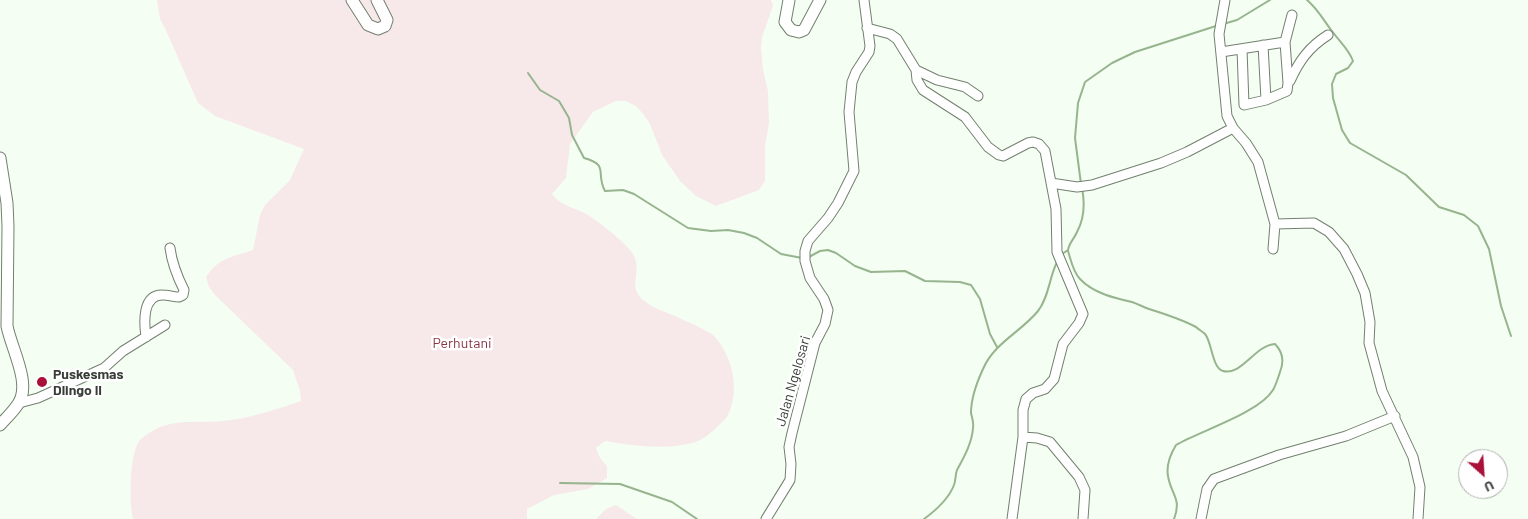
<!DOCTYPE html>
<style>
body{margin:0}
#map{position:relative;width:1528px;height:519px;overflow:hidden;background:#f5fef2;font-family:Barlow,sans-serif}
canvas{display:block}
.north{position:absolute;left:1458px;top:449px;width:50px;height:50px;box-sizing:border-box;background:#fff;border:1px solid #afb2af;border-radius:50%;rotate:154deg;font-size:14px;font-weight:700;line-height:20px;text-align:center;color:#383e37}
.north::after{content:'';display:block;margin:auto;width:18px;height:22px;background:#a91138;clip-path:polygon(50% 0,100% 100%,50% 72%,0 100%)}
</style>
<div id="map">
<canvas width="1528" height="519"></canvas>
<div class="north">U</div>
</div>
<script>
const g = document.querySelector('canvas').getContext('2d');
g.lineJoin = 'round';
function fill(path, color) {
  g.fillStyle = color;
  g.fill(path, 'evenodd');
}
function trace(path, color, width, dash) {
  g.strokeStyle = color;
  g.lineWidth = width;
  g.lineCap = dash ? 'butt' : 'round';
  g.setLineDash(dash || []);
  g.stroke(path);
}
function drawText(font, color, halo, rows, align = 'center') {
  g.font = font + ' Barlow,sans-serif';
  g.lineWidth = 5;
  g.setLineDash([]);
  g.textBaseline = 'middle';
  g.strokeStyle = halo;
  g.fillStyle = color;
  for (const [text, x, y, turn = 0] of rows) {
    g.save();
    g.translate(x, y);
    g.rotate((+turn || 0) * Math.PI / 180);
    g.textAlign = isNaN(turn) ? turn : align;
    if (halo) g.strokeText(text, 0, 0);
    g.fillText(text, 0, 0);
    g.restore();
  }
}
fill(new Path2D(`
 M157,0H771L773,6L762,37L761,48L763,70L768,91L769,123L765,146V181L759,190L716,206L696,196L680,181L662,155L650,124L644,115L636,106L626,101H616L593,112L570,144L566,178L552,194C562,207 574,207 588,215C599,222 622,240 630,250C644,266 630,283 638,294C641,300 648,303 653,307C665,312 708,329 715,337C733,358 740,389 728,415C726,419 721,423 718,426C710,434 703,440 692,443C664,450 634,446 605,441L596,448L600,458L607,466V478L588,489L554,495L527,509V519H133C129,503 129,453 140,440C146,434 158,427 166,425C184,420 205,423 223,421C250,418 275,410 301,401L300,391L293,370L215,295L209,287L206,277C218,258 232,257 253,250L260,215L265,205L290,180L304,149L215,116L198,103L165,28L160,19Z
 M616,505L637,519H596L606,509Z`), '#f7e9e9');
trace(new Path2D(`
 M1307,0C1319,10 1325,23 1335,35C1342,44 1349,50 1353,61L1348,68L1336,74L1332,84L1333,98L1342,130L1350,143L1406,175L1439,207L1464,215L1478,226L1489,249L1501,306L1511,336
 M1223,24L1237,20L1270,0
 M528,73L540,90L559,101L569,118L572,135L584,158C610,165 595,173 605,191L623,190L634,194L688,228L711,231L728,230L744,233L757,238L781,254L802,258
 M1081,184L1075,138L1078,103L1085,82L1112,63L1135,52L1216,26
 M1068,251C1071,260 1073,272 1080,279C1093,293 1114,298 1132,302C1138,304 1143,307 1149,309C1165,314 1181,319 1196,327C1198,329 1203,332 1205,334C1212,342 1212,368 1223,371C1242,376 1255,345 1275,344C1283,352 1284,362 1280,372C1278,378 1276,385 1273,390C1259,413 1200,431 1176,445C1170,455 1166,465 1168,476C1171,495 1182,498 1174,519
 M1062,254L1068,250C1069,243 1074,239 1077,232C1084,219 1085,203 1082,188
 M807,258L820,251L828,250L836,253L855,266L871,272L905,271L925,281L960,282L971,285L980,299L990,334L997,347
 M560,483L620,484L672,502L697,519
 M924,519C935,511 949,498 954,485C956,480 955,475 957,470C964,457 972,443 973,428C974,422 972,418 971,413C971,397 977,382 983,369C994,343 1021,332 1038,311C1049,297 1049,278 1057,262`), '#96b48e', 2);
const minor = new Path2D(`
 M1225,0L1219,34L1227,116L1233,128L1246,143L1258,162L1275,224L1273,249
 M867,28L890,34L897,39L916,70L917,80L923,90L965,117L988,147L999,155L1003,156L1028,143L1033,142L1039,144L1045,151L1056,209L1057,252L1083,314L1079,323L1063,344L1054,379L1045,389L1033,393L1026,399L1023,410V437L1012,519
 M1263,45L1266,100
 M1242,49L1244,105L1266,100L1287,91L1288,83L1285,42
 M1221,52L1285,42L1292,15
 M916,70L937,80L965,87L978,96
 M1290,81C1299,61 1309,47 1328,35
 M1051,183L1077,187L1092,185L1161,163L1187,152L1233,128
 M1275,224L1314,223L1329,232L1344,249L1357,274L1365,293L1370,322L1369,343L1382,391L1413,457L1420,487L1418,519
 M146,337C144,323 142,294 163,295C169,295 174,297 179,297L183,295L184,290C177,276 172,264 170,248
 M19,403L38,398L104,368L123,351L165,325
 M1023,437L1037,438L1050,442L1079,477L1085,490L1083,519
 M766,519L790,480L791,464L789,447L792,433L815,343L825,324L828,310L824,299L810,278L805,261V251L808,241L828,218L838,203L854,171L849,112L852,82L856,72L869,52L870,46L864,0
 M1201,519L1207,489L1214,479L1279,455L1346,436L1395,416`);
const major = new Path2D(`
 M352,0L368,25L378,29L385,26L387,20L377,0
 M789,0L785,22L791,30L799,32L804,30L820,0
 M0,158L7,203L8,226L7,326C11,348 32,384 18,404C13,412 6,418 0,425`);
trace(minor, '#72806f', 11);
trace(major, '#72806f', 13);
trace(minor, '#fff', 9);
trace(major, '#fff', 11);
for (const [x, y, r, color] of [
 [42,382,6,"#a91138"]
]) {
  const dot = new Path2D();
  dot.arc(x, y, r, 0, 2 * Math.PI);
  g.fillStyle = color;
  g.fill(dot);
  trace(dot, '#fff', 2);
}
drawText('14px', '#86343e', '#fff', [
 ["Perhutani",462,343]
]);
drawText('bold 14px', '#383e37', '#fff', [
 ["Puskesmas",53,374],
 ["Dlingo II",53,390]
], 'left');
drawText('14px', '#383e37', '#fff', [
 ["Jalan Ngelosari",793,381,-74]
]);
</script>
